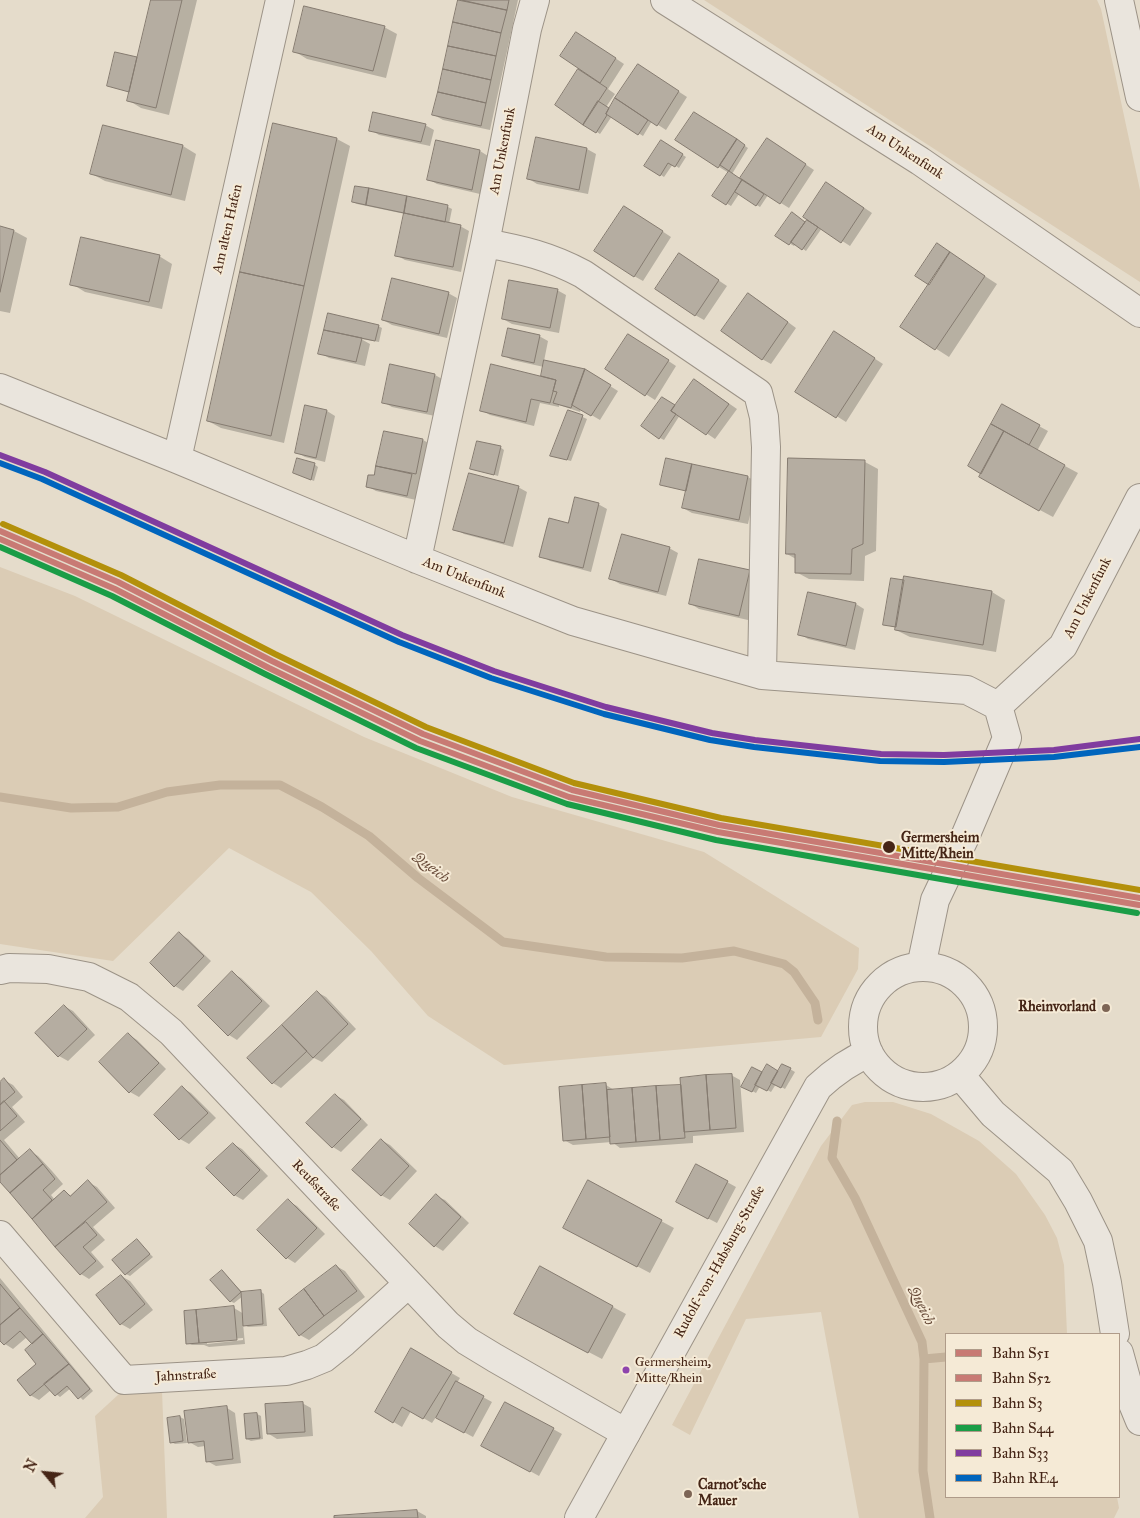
<!DOCTYPE html>
<meta charset="utf-8">
<style>
body{margin:0}
#map{position:relative;width:1140px;height:1518px;overflow:hidden;background:#e5dccb;font-family:"IM FELL Great Primer",serif}
canvas{display:block}
.legend{position:absolute;left:945px;top:1333px;width:175px;height:165px;box-sizing:border-box;background:#f5ead6;border:1px solid #af9b89;margin:0;padding:6px 9px;list-style:none;font-size:15px;color:#452516}
.legend li{display:flex;align-items:center;gap:10px;height:25px}
.legend b{width:25px;border:1px solid #af9b89}
.north{position:absolute;left:20px;top:1448px;width:50px;height:50px;-webkit-text-stroke:4px #f5ead6;paint-order:stroke;rotate:298deg;font-size:14px;font-weight:700;line-height:20px;text-align:center;color:#452516}
.north::after{content:'';display:block;margin:auto;width:18px;height:22px;background:#452516;clip-path:polygon(50% 0,100% 100%,50% 72%,0 100%)}
</style>
<div id="map">
<canvas width="1140" height="1518"></canvas>
<ul class="legend">
<li><b style="height:6px;background:#c87a74"></b>Bahn S51</li>
<li><b style="height:6px;background:#c87a74"></b>Bahn S52</li>
<li><b style="height:6px;background:#b3900b"></b>Bahn S3</li>
<li><b style="height:6px;background:#1a9d47"></b>Bahn S44</li>
<li><b style="height:6px;background:#803c9f"></b>Bahn S33</li>
<li><b style="height:6px;background:#0065bd"></b>Bahn RE4</li>
</ul>
<div class="north">N</div>
</div>
<script>
const g = document.querySelector('canvas').getContext('2d');
g.lineJoin = 'round';
function fill(path, color) {
  g.fillStyle = color;
  g.fill(path, 'evenodd');
}
function trace(path, color, width, dash) {
  g.strokeStyle = color;
  g.lineWidth = width;
  g.lineCap = dash ? 'butt' : 'round';
  g.setLineDash(dash || []);
  g.stroke(path);
}
function drawText(font, color, halo, rows, align = 'center') {
  g.font = font + ' "IM FELL Great Primer",serif';
  g.lineWidth = 4;
  g.setLineDash([]);
  g.textBaseline = 'middle';
  g.strokeStyle = halo;
  g.fillStyle = color;
  for (const [text, x, y, turn = 0] of rows) {
    g.save();
    g.translate(x, y);
    g.rotate((+turn || 0) * Math.PI / 180);
    g.textAlign = isNaN(turn) ? turn : align;
    if (halo) g.strokeText(text, 0, 0);
    g.fillText(text, 0, 0);
    g.restore();
  }
}
fill(new Path2D(`
 M704,0H1097L1101,9L1140,190V282Z
 M0,567L75,596L364,737L512,797L704,852L859,948L858,969L821,1037L504,1065L428,1016L371,951L311,892L229,848L113,961L0,944Z
 M865,1102H893L931,1114L979,1141L1016,1174L1045,1215L1057,1238L1064,1265L1067,1334H946V1497H1117L1119,1508L1114,1518H859L821,1312L746,1319L690,1435L672,1425L821,1146L852,1105Z
 M162,1391L167,1518H85L103,1497L95,1416L119,1394Z`), '#dbccb5');
fill(new Path2D(`
 M152,0H197L169,115L141,108L128,100L130,92L108,86L116,53L138,58Z
 M459,0H518L490,130L443,120L434,115Z
 M384,27L397,34L386,78L307,59L294,51Z
 M585,38L624,64L608,89L615,94L606,107L610,109L638,65L687,97L666,130L652,121L643,136L612,116L600,134L557,105L580,68Z
 M703,118L748,148L732,174L741,180L767,139L814,170L789,208L768,195L760,207L739,194L731,206L714,196L729,173L719,167Z
 M425,125L434,130L430,146L379,135L371,130Z
 M104,127L183,146L196,154L185,201L105,181L92,174Z
 M337,139L350,146L284,443L221,428L208,421Z
 M537,139L587,149L596,154L588,194L537,184L529,179Z
 M661,141L686,157L679,168L673,164L664,177L646,165Z
 M480,151L488,156L480,194L437,184L428,179Z
 M356,187L448,207L452,209L449,224L460,226L469,231L461,272L405,260L396,255L405,214L357,204L353,202Z
 M835,188L872,213L850,246L822,228L806,251L796,244L794,246L777,236L792,214L806,223L812,224Z
 M633,212L671,237L643,281L634,276Z
 M0,228L14,231L27,238L10,313L0,311Z
 M159,256L172,264L162,309L85,292L72,284Z
 M688,260L727,286L704,320L695,315Z
 M963,262L997,284L949,357L902,327Z
 M557,290L566,295L559,333L512,324L503,319Z
 M448,293L457,298L447,338L392,325L383,320Z
 M757,299L796,328L771,364L762,359Z
 M378,326L382,328L379,342L361,339L370,344L365,366L329,358L320,353Z
 M539,336L548,341L544,361L594,376L618,391L600,420L581,409L580,412L559,405V407L540,403L534,426L490,415L481,410L542,378L544,367L512,360L503,355Z
 M843,338L883,364L846,422L797,391Z
 M637,340L676,366L655,400L606,369Z
 M391,365L435,375L444,380L435,416L392,407L383,402Z
 M695,380L737,409L715,439L680,415L664,440L660,438L663,398L676,407Z
 M1002,406L1048,431L1037,451L1078,473L1053,517L993,485Z
 M327,411L335,416L325,462L305,457L296,452Z
 M569,411L587,419L571,461L552,456Z
 M385,432L423,440L432,445L416,500L376,491L367,486L375,477Z
 M500,447L504,450L498,476L471,468Z
 M790,460L865,462L878,469L876,551L865,556L864,581L809,579L796,572V559L787,554Z
 M314,464L318,467L314,481L294,473Z
 M691,465L748,477L757,482L748,524L692,513L683,508L687,491L661,484Z
 M518,487L527,492L513,547L464,534L455,529Z
 M598,504L607,509L591,572L550,561L541,556L569,525Z
 M669,548L678,553L666,596L620,584L611,579Z
 M749,571L758,576L748,620L699,609L691,604Z
 M905,581L992,592L1005,600L996,652L910,637L896,630L897,628L884,624Z
 M856,604L864,609L855,650L808,639L800,634Z
 M180,934L188,939L211,961L183,991L175,986Z
 M232,973L241,978L270,1006L237,1040L229,1035Z
 M317,992L326,997L356,1029L322,1062L314,1058L281,1088L273,1083Z
 M64,1006L73,1011L95,1035L68,1061L59,1056L37,1033Z
 M129,1035L137,1040L166,1069L139,1097L130,1092Z
 M783,1065L795,1072L785,1089L776,1084L771,1092L760,1086L756,1093L743,1086L753,1069L763,1074L779,1072Z
 M731,1075L740,1080L744,1132L693,1136V1143L620,1148L612,1142L573,1145L564,1140L606,1085L614,1090L682,1086Z
 M4,1080L13,1085L23,1097L12,1107L25,1122L4,1140L20,1159L30,1151L38,1156L52,1171L63,1184L51,1195L55,1200L64,1192L72,1196L88,1182L97,1187L115,1208L93,1227L105,1240L91,1252L104,1267L89,1279L81,1274L0,1179V1083Z
 M183,1088L191,1093L216,1118L189,1144L180,1139L156,1115Z
 M335,1095L344,1100L368,1125L341,1152L333,1147Z
 M381,1140L390,1145L417,1171L390,1200L381,1195Z
 M233,1144L242,1149L268,1176L243,1200L234,1195Z
 M727,1182L736,1187L717,1223L686,1207Z
 M436,1196L445,1200L469,1223L443,1251L435,1246Z
 M288,1201L297,1206L325,1234L295,1263L287,1258L258,1230Z
 M661,1221L674,1228L650,1273L578,1235Z
 M137,1241L153,1257L130,1276L126,1274Z
 M336,1266L345,1271L365,1297L309,1340L300,1335Z
 M222,1271L243,1293L260,1291L264,1294L267,1326L248,1327L243,1324L245,1344L209,1347L204,1345H192L188,1343L234,1308L244,1314L243,1296L234,1303L230,1301ZM243,1338V1340L207,1344V1341Z
 M121,1276L130,1281L153,1310L130,1329L121,1324Z
 M0,1278L93,1391L83,1400L71,1388L60,1397L51,1390L39,1400L30,1395L38,1364L33,1344L27,1337L13,1349L5,1344L0,1339Z
 M613,1307L626,1314L602,1359L529,1321Z
 M411,1350L460,1378L457,1383L492,1402L473,1437L436,1417L432,1423L411,1411L402,1427L377,1412Z
 M302,1403L311,1408L313,1436L277,1439L269,1434Z
 M227,1408L235,1413L241,1463L216,1466L207,1461L205,1446L198,1447L189,1442Z
 M257,1414L261,1416L263,1439L251,1441L247,1439Z
 M180,1417L184,1419L187,1443L175,1444L171,1442Z
 M553,1429L562,1434L539,1476L490,1449Z
 M417,1511L426,1516V1518H335Z`), '#0003');
trace(new Path2D(`
 M0,797L71,808L118,807L167,792L220,785H280L322,807L369,836L418,878L503,942L606,957L682,958L734,951L784,964L794,972L815,1003L818,1020
 M837,1121L832,1158L855,1198L922,1342L924,1359L923,1471L930,1518
 M924,1359L946,1357`), '#c4b29b', 9);
const building = new Path2D(`
 M151,0H182L156,108L127,101Z
 M458,0L507,10L501,33L453,22Z
 M462,0H509L507,10Z
 M304,6L385,26L373,71L293,52Z
 M453,22L501,33L496,56L448,46Z
 M576,32L616,58L600,83L560,56Z
 M448,46L496,56L491,80L443,69Z
 M115,52L137,57L129,92L107,86Z
 M638,64L679,91L657,126L615,98Z
 M443,69L491,80L486,103L438,92Z
 M578,69L607,88L583,125L555,105Z
 M438,92L486,103L481,126L432,115Z
 M615,98L648,120L638,135L606,114Z
 M598,101L609,108L606,114L607,115L596,133L583,125Z
 M373,112L426,124L421,142L369,131Z
 M694,112L737,139L718,168L675,140Z
 M273,123L337,138L304,286L240,272Z
 M103,125L183,145L171,195L90,174Z
 M536,137L587,148L579,190L527,179Z
 M767,138L806,164L780,204L740,178Z
 M737,139L745,145L729,171L720,165Z
 M436,140L480,150L472,190L427,180Z
 M661,140L683,154L675,167L668,163L660,176L644,166Z
 M729,171L742,180L726,205L712,196Z
 M742,180L764,194L756,206L735,192Z
 M826,182L864,208L841,243L803,217Z
 M355,186L369,188L366,205L352,202Z
 M369,188L407,196L404,213L366,205Z
 M407,196L448,205L445,222L404,213Z
 M624,206L663,231L634,277L594,251Z
 M792,212L805,222L789,245L775,236Z
 M404,213L461,225L453,267L395,256Z
 M807,220L818,227L802,250L791,242Z
 M0,226L14,230L0,292Z
 M81,237L160,255L149,302L70,285Z
 M937,243L950,252L929,285L915,276Z
 M950,252L985,276L935,350L900,327Z
 M679,253L719,280L695,316L655,289Z
 M240,272L304,286L271,436L207,421Z
 M392,278L449,292L439,334L382,320Z
 M509,280L558,289L550,328L502,319Z
 M748,293L788,322L762,360L721,331Z
 M328,313L379,325L375,341L324,330Z
 M508,328L540,335L534,363L502,356Z
 M324,330L362,338L356,362L318,354Z
 M834,331L875,358L836,418L795,392Z
 M628,334L669,360L645,396L605,369Z
 M544,360L585,369L571,408L553,403L557,392L553,391L556,380L541,376Z
 M390,364L435,374L427,412L382,403Z
 M491,364L556,380L550,403L531,399L526,422L480,411Z
 M585,369L611,385L591,416L572,405Z
 M694,379L729,404L706,435L671,411Z
 M662,397L675,405L671,411L676,414L659,439L641,426Z
 M1002,404L1040,425L1029,445L991,424Z
 M305,405L327,410L316,458L295,453Z
 M568,410L583,415L567,460L550,456Z
 M991,424L1004,431L981,474L968,466Z
 M384,431L423,439L416,474L376,466Z
 M1004,431L1065,465L1039,511L979,477Z
 M477,441L501,446L494,475L470,469Z
 M297,458L315,463L311,480L293,473Z
 M666,458L692,464L686,491L660,485Z
 M788,458L865,460L863,544L852,549L851,574L795,573V554H786Z
 M692,464L748,476L739,520L682,508Z
 M376,466L412,474L407,496L366,487L368,475H374Z
 M469,473L519,486L504,543L453,530Z
 M575,497L599,503L583,568L539,557L549,518L568,523Z
 M622,534L670,547L658,592L609,579Z
 M699,559L750,570L739,616L689,604Z
 M904,576L992,591L983,645L895,630Z
 M891,578L904,580L896,627L883,625Z
 M808,592L856,603L846,646L798,635Z
 M179,932L204,956L174,987L150,963Z
 M232,971L262,1001L228,1036L198,1006Z
 M317,991L348,1024L313,1058L282,1025Z
 M64,1005L87,1029L58,1057L35,1033Z
 M282,1025L307,1051L272,1084L247,1058Z
 M128,1033L159,1063L129,1093L99,1062Z
 M767,1064L778,1071L767,1091L755,1085Z
 M782,1064L791,1068L781,1088L771,1083Z
 M752,1067L762,1072L752,1092L741,1087Z
 M732,1074L736,1128L710,1130L706,1075Z
 M706,1075L710,1130L684,1132L680,1078Z
 M4,1078L15,1092L0,1105V1082Z
 M606,1083L610,1137L586,1139L582,1085Z
 M582,1085L586,1139L563,1141L559,1087Z
 M681,1085L685,1138L660,1140L656,1086Z
 M182,1086L208,1113L179,1140L154,1115Z
 M656,1086L660,1140L636,1142L632,1088Z
 M632,1088L636,1142L610,1144L607,1090Z
 M335,1094L361,1119L332,1148L306,1123Z
 M4,1101L17,1116L0,1131V1105Z
 M381,1139L409,1166L381,1196L352,1170Z
 M0,1140L17,1160L0,1175Z
 M233,1143L260,1170L234,1196L206,1168Z
 M30,1149L43,1164L10,1193L0,1182V1175Z
 M43,1164L55,1179L43,1190L52,1200L32,1219L10,1193Z
 M696,1164L728,1181L708,1219L676,1202Z
 M88,1180L107,1202L55,1247L32,1219L64,1190L70,1196Z
 M588,1180L662,1220L637,1267L563,1228Z
 M436,1194L461,1217L434,1247L409,1224Z
 M288,1199L317,1228L286,1259L257,1230Z
 M86,1222L97,1235L83,1247L96,1261L80,1275L55,1247Z
 M137,1239L150,1254L125,1275L112,1260Z
 M336,1265L357,1291L324,1316L304,1289Z
 M540,1266L613,1306L588,1353L514,1314Z
 M222,1270L241,1292L230,1302L210,1280Z
 M121,1275L145,1304L120,1325L96,1295Z
 M0,1284L20,1308L0,1325Z
 M304,1289L324,1316L299,1336L279,1309Z
 M261,1290L263,1324L243,1326L241,1292Z
 M234,1306L237,1340L199,1343L196,1310Z
 M20,1308L43,1334L32,1344L20,1331L4,1345L0,1341V1325Z
 M196,1310L199,1343L186,1344L184,1311Z
 M43,1334L69,1364L30,1396L17,1380L36,1364L25,1350Z
 M411,1348L452,1372L423,1419L402,1407L393,1423L375,1412Z
 M69,1364L90,1389L78,1399L67,1386L55,1396L44,1384Z
 M456,1381L484,1396L464,1433L436,1418Z
 M303,1402L305,1432L267,1434L265,1404Z
 M505,1402L554,1428L530,1472L481,1446Z
 M227,1406L233,1459L206,1462L204,1441L188,1443L184,1411Z
 M257,1413L260,1438L246,1439L244,1414Z
 M180,1416L183,1441L170,1443L167,1418Z
 M417,1510L418,1518H334V1516Z`);
fill(building, '#b5ada1');
trace(building, '#857b70', 1);
const minor = new Path2D(`
 M665,0L920,161L1140,313
 M1119,0L1140,97
 M485,243C523,250 549,256 583,274L758,393L764,417L766,447L762,675
 M0,388L177,459L417,559L573,621L762,675L967,690L998,706L1007,738L964,839L935,900L921,967
 M177,459L280,0
 M417,559L485,243L527,29L535,0
 M998,706L1063,646L1140,498
 M0,970L9,968L48,969L89,977L129,997L171,1032L448,1325L467,1341L495,1358L626,1433
 M0,1235L124,1380L286,1371L307,1365L324,1358L344,1342L408,1284`);
const tertiary = new Path2D(`
 M863 1027a60 60 0 1 1 120 0a60 60 0 1 1-120 0Z
 M960,1075L993,1114L1060,1171L1078,1201L1098,1241L1107,1283L1115,1334
 M1119,1353L1133,1404L1140,1421
 M579,1518L818,1087C833,1073 849,1061 869,1053`);
trace(minor, '#9c9387', 30);
trace(tertiary, '#9c9387', 30);
trace(minor, '#eae5dd', 28);
trace(tertiary, '#eae5dd', 28);
trace(new Path2D(`
 M0,531L118,582L272,661L423,734L572,790L719,825L1140,898`), '#c87a74', 6);
trace(new Path2D(`
 M0,539L115,589L269,668L420,741L569,797L718,832L1139,905`), '#c87a74', 6);
trace(new Path2D(`
 M3,524L121,575L275,654L426,727L574,783L721,818L1140,890`), '#b3900b', 6);
trace(new Path2D(`
 M0,547L112,596L265,674L416,748L567,804L716,840L1137,913`), '#1a9d47', 6);
trace(new Path2D(`
 M0,455L45,472L402,635L494,671L606,707L712,733L755,740L881,754L944,755L1054,750L1140,739`), '#803c9f', 6);
trace(new Path2D(`
 M0,463L42,479L399,642L491,678L604,714L710,740L754,747L880,761L944,762L1054,757L1140,747`), '#0065bd', 6);
for (const [x, y, r, color] of [
 [889,847,7,"#452516"],
 [1106,1008,5,"#7d6555"],
 [626,1370,4.5,"#8e44ad"],
 [688,1494,5,"#7d6555"]
]) {
  const dot = new Path2D();
  dot.arc(x, y, r, 0, 2 * Math.PI);
  g.fillStyle = color;
  g.fill(dot);
  trace(dot, '#f5ead6', 2);
}
drawText('13px', '#452516', '#f5ead6', [
 ["Germersheim,",635,1363],
 ["Mitte/Rhein",635,1379]
], 'left');
drawText('14px', '#452516', '#f5ead6', [
 ["Am Unkenfunk",503,151,-79],
 ["Am Unkenfunk",905,152,33],
 ["Am alten Hafen",228,229,-77],
 ["Am Unkenfunk",464,578,22],
 ["Am Unkenfunk",1088,598,-63],
 ["Reußstraße",316,1186,47],
 ["Rudolf-von-Habsburg-Straße",720,1262,-61],
 ["Jahnstraße",186,1376,-3]
]);
drawText('bold 14px', '#452516', '#f5ead6', [
 ["Germersheim",901,839],
 ["Mitte/Rhein",901,855]
], 'left');
drawText('bold 14px', '#452516', '#f5ead6', [
 ["Rheinvorland",1096,1008],
 ["Carnot'sche",698,1486,"left"],
 ["Mauer",698,1502,"left"]
], 'right');
drawText('italic 15px', '#674a38', '#f5ead6', [
 ["Queich",431,868,38],
 ["Queich",921,1306,65]
]);
</script>
